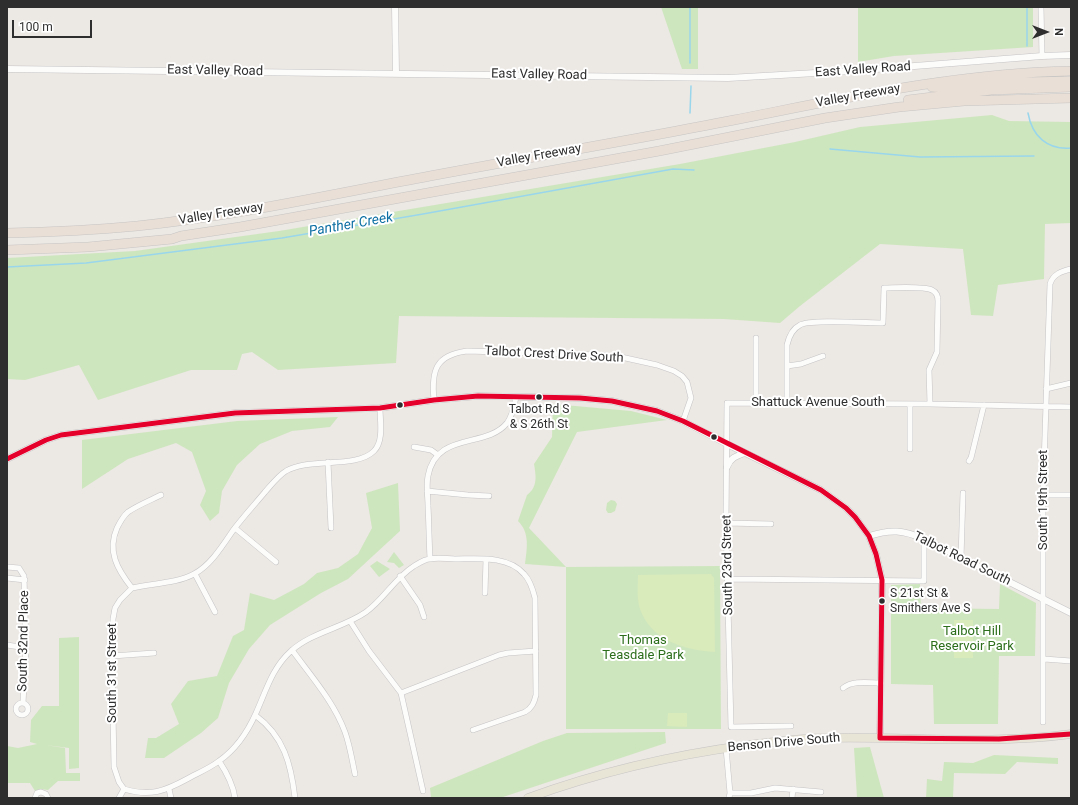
<!DOCTYPE html>
<style>
body{margin:0}
#map{position:relative;width:1078px;height:805px;overflow:hidden;background:#ece8e4;font-family:Roboto,sans-serif}
canvas{display:block}
.frame{position:absolute;inset:0;border:8px solid #2e2e2e;pointer-events:none}
.north{position:absolute;left:1026px;top:12px;width:40px;height:40px;-webkit-text-stroke:3px #fff;paint-order:stroke;rotate:90deg;font-size:11px;font-weight:700;line-height:16px;text-align:center;color:#2e2e2e}
.north::after{content:'';display:block;margin:auto;width:14px;height:18px;background:#2e2e2e;clip-path:polygon(50% 0,100% 100%,50% 72%,0 100%)}
.scale{position:absolute;left:12px;top:20px;width:80px;height:18px;box-sizing:border-box;border:2px solid #2e2e2e;border-top:0;padding-left:5px;font-size:12px;line-height:14px;white-space:nowrap;color:#2e2e2e;-webkit-text-stroke:3px #fff;paint-order:stroke}
</style>
<div id="map">
<canvas width="1078" height="805"></canvas>
<div class="frame"></div>
<div class="north">N</div>
<div class="scale">100 m</div>
</div>
<script>
const g = document.querySelector('canvas').getContext('2d');
g.lineJoin = 'round';
function fill(path, color) {
  g.fillStyle = color;
  g.fill(path, 'evenodd');
}
function trace(path, color, width, dash) {
  g.strokeStyle = color;
  g.lineWidth = width;
  g.lineCap = dash ? 'butt' : 'round';
  g.setLineDash(dash || []);
  g.stroke(path);
}
function drawText(font, color, halo, rows, align = 'center') {
  g.font = font + ' Roboto,sans-serif';
  g.lineWidth = 4;
  g.setLineDash([]);
  g.textBaseline = 'middle';
  g.strokeStyle = halo;
  g.fillStyle = color;
  for (const [text, x, y, turn = 0] of rows) {
    g.save();
    g.translate(x, y);
    g.rotate((+turn || 0) * Math.PI / 180);
    g.textAlign = isNaN(turn) ? turn : align;
    if (halo) g.strokeText(text, 0, 0);
    g.fillText(text, 0, 0);
    g.restore();
  }
}
fill(new Path2D(`
 M661,7H698V69H682Z
 M858,7H1033V47L894,56L858,62Z
 M992,115L1009,121L1071,122V223L1045,224L1044,279L998,285L993,316L971,315L963,249L880,244L800,306L780,323L724,319L399,316L396,363L278,370L252,352L242,354L237,370H191L98,400L79,365L25,380L7,379V258L135,251L279,231L680,164L795,142L860,127Z
 M553,404L631,411L667,420L577,432L529,528L566,567L720,566L721,729H566V567L525,564C527,548 530,533 518,521L527,495C538,487 536,476 534,464L552,437Z
 M338,417L330,427L292,431L260,444L237,465L222,491L219,513L210,521L200,505L206,491L192,452L176,443L128,459L82,489V440L237,421Z
 M398,483L400,531L348,579L321,593L270,625L249,649L229,683L218,718L201,733L164,758H145L148,738H156L179,724L171,704L188,681L217,676L233,636L244,630L250,593L274,600L304,584L317,573L338,568L358,554L372,528L366,493Z
 M611,500L615,501L617,504L615,511L611,513H608L606,510L607,503Z
 M394,552L404,565L399,568L394,563L387,562Z
 M377,561L390,569L379,577L370,566Z
 M920,584L921,608L999,609L1000,584L1036,603L1035,656H999L998,724H934L933,685L891,684V585Z
 M79,637V768L69,769V748L45,745L65,748L66,773H80V781H58L48,790L40,789L35,791L30,783H7V746L18,748L37,744L30,742L31,720L42,706H59V638Z
 M665,732L666,743L500,798H430L431,797L430,788L543,741L567,733Z
 M870,747L884,798H857L854,748Z
 M994,755L1058,758V764L1017,762L1005,774L954,773L953,798H926L927,779L942,781L944,762L973,763Z`), '#cee6be');
fill(new Path2D(`
 M711,574L714,578L715,652C687,650 655,642 642,614C636,602 638,588 638,575Z
 M954,620H973V629H954Z
 M954,635H973V644H954Z
 M954,649H973V658H954Z
 M668,713H687V727L667,726Z`), '#d9eabb');
trace(new Path2D(`
 M690,7V63
 M1027,7V46
 M690,113L691,86
 M1028,113C1032,136 1047,150 1071,148
 M830,149L920,157L1034,156
 M7,267L86,263L282,238L423,214L673,169L694,170`), '#99d6ec', 1.5);
const minor = new Path2D(`
 M1041,7L1042,56
 M787,366L801,364L823,356
 M1046,389L1071,383
 M434,400C431,370 436,355 467,351L600,355L621,357L657,365L674,371L682,376L687,382L691,398L683,421
 M756,403V338
 M787,403V345C789,336 792,329 800,325C810,319 867,323 883,323L884,288C895,288 923,286 932,290C936,292 938,296 938,301L937,352L929,370L930,404
 M910,404V449
 M414,447L431,450L438,455
 M969,461L971,458L984,405
 M328,462L331,528
 M427,491L468,495L489,496
 M1043,495H1071
 M726,523L771,524
 M235,528L276,562
 M430,558C429,541 429,524 428,506C428,497 426,486 428,476C436,431 486,449 507,423C513,415 514,406 516,397
 M961,558L963,493
 M7,567L19,568L24,576L26,648L23,703
 M195,574L215,612
 M400,576L420,605L424,617
 M7,578L25,580
 M728,579L924,581V539
 M132,588C152,583 175,584 194,574C211,565 223,545 234,529C244,516 255,504 265,492C272,484 278,476 286,471C310,457 356,469 374,451C384,441 380,421 380,408
 M485,593L486,559
 M350,621L369,651L401,693L423,791
 M7,645L26,648
 M292,650C311,676 334,702 345,732C350,746 352,760 355,774
 M112,656L154,653
 M1044,659L1071,661
 M843,688C853,680 869,683 881,683
 M401,693L499,655L508,653L536,651
 M16 709a6 6 0 1 1 12 0a6 6 0 1 1-12 0Z
 M255,715C284,736 291,764 295,798
 M1043,722V495L1050,284C1053,274 1062,271 1071,269
 M791,726L731,727L726,523L727,403L930,404L1071,407
 M726,748L730,793L729,798
 M219,761C227,773 233,784 235,798
 M124,789C150,797 165,791 187,779C198,773 210,768 219,761C235,750 248,731 256,713C266,691 272,668 291,651C312,632 343,628 366,612C384,599 395,578 414,566C419,563 425,559 430,559C438,557 447,559 455,559C476,559 508,555 524,574C530,580 533,590 535,598L536,695C534,703 532,708 525,712L473,730
 M124,789L119,782L114,767L112,656L113,619L115,608L120,600L132,588C117,569 107,551 117,528C120,522 123,516 128,512C138,505 151,500 161,495
 M169,789L171,798
 M730,793H751L775,788L821,792
 M35,798L37,793L41,792L46,794L48,798
 M119,798L124,789
 M792,798L793,789`);
const tertiary = new Path2D(`
 M395,7L396,73
 M7,69L728,78L851,71L1042,56L1071,55
 M7,459L46,440L61,435L235,413L380,408L434,400L478,396L580,398L612,401L657,411L683,421L727,444L821,490L846,508L855,517L869,536L876,554L882,580L880,738
 M727,467C730,458 736,456 745,453
 M869,536C891,529 903,530 924,539L1071,613`);
const primary = new Path2D(`
 M528,798C599,772 673,755 748,745C774,742 800,738 826,738C908,736 990,745 1071,734`);
const motorway = new Path2D(`
 M932,87L945,88L988,83L1071,81
 M908,100L991,90L1071,87
 M7,233C50,232 94,230 137,226C235,216 333,194 430,176C531,157 633,140 734,120C846,98 957,73 1071,71
 M7,250L88,247L172,239L181,236L240,227L659,151L825,118L899,107L964,101L1071,98`);
trace(minor, '#c5c4c5', 6);
trace(tertiary, '#c5c4c5', 7);
trace(primary, '#c6c5c4', 9);
trace(motorway, '#c6c5c4', 10);
trace(minor, '#fcfcfb', 5);
trace(tertiary, '#fcfcfb', 6);
trace(primary, '#e8e4d6', 8);
trace(motorway, '#eadfd6', 9);
trace(new Path2D(`
 M7,459L46,440L61,435L235,413L380,408L434,400L478,396L580,398L612,401L657,411L683,421L821,490L846,508L855,517L869,536L876,554L882,580L880,738
 M880,738L999,739L1071,734`), '#e4002b', 5);
for (const [x, y, r, color] of [
 [539,397,3.5,"#2e2e2e"],
 [400,405,3.5,"#2e2e2e"],
 [714,437,3.5,"#2e2e2e"],
 [882,601,3.5,"#2e2e2e"]
]) {
  const dot = new Path2D();
  dot.arc(x, y, r, 0, 2 * Math.PI);
  g.fillStyle = color;
  g.fill(dot);
  trace(dot, '#fff', 1.5);
}
drawText('12px', '#2e2e2e', '#fff', [
 ["Talbot Rd S",539,410],
 ["& S 26th St",539,425],
 ["S 21st St &",890,594,"left"],
 ["Smithers Ave S",890,609,"left"]
]);
drawText('13px', '#2e2e2e', '#fff', [
 ["East Valley Road",863,70,-4],
 ["East Valley Road",215,71,1],
 ["East Valley Road",539,75,1],
 ["Valley Freeway",858,96,-10],
 ["Valley Freeway",539,156,-10],
 ["Valley Freeway",221,214,-9],
 ["Talbot Crest Drive South",554,355,3],
 ["Shattuck Avenue South",818,403],
 ["South 19th Street",1044,500,-90],
 ["Talbot Road South",962,559,26],
 ["South 23rd Street",728,565,-91],
 ["South 32nd Place",24,641,-89],
 ["South 31st Street",113,673,-90],
 ["Benson Drive South",784,743,-5]
]);
drawText('13px', '#2c6e1b', '#fff', [
 ["Talbot Hill",972,632],
 ["Reservoir Park",972,647],
 ["Thomas",643,641],
 ["Teasdale Park",643,656]
]);
drawText('italic 14px', '#0d6fa3', '#fff', [
 ["Panther Creek",351,225,-10]
]);
</script>
